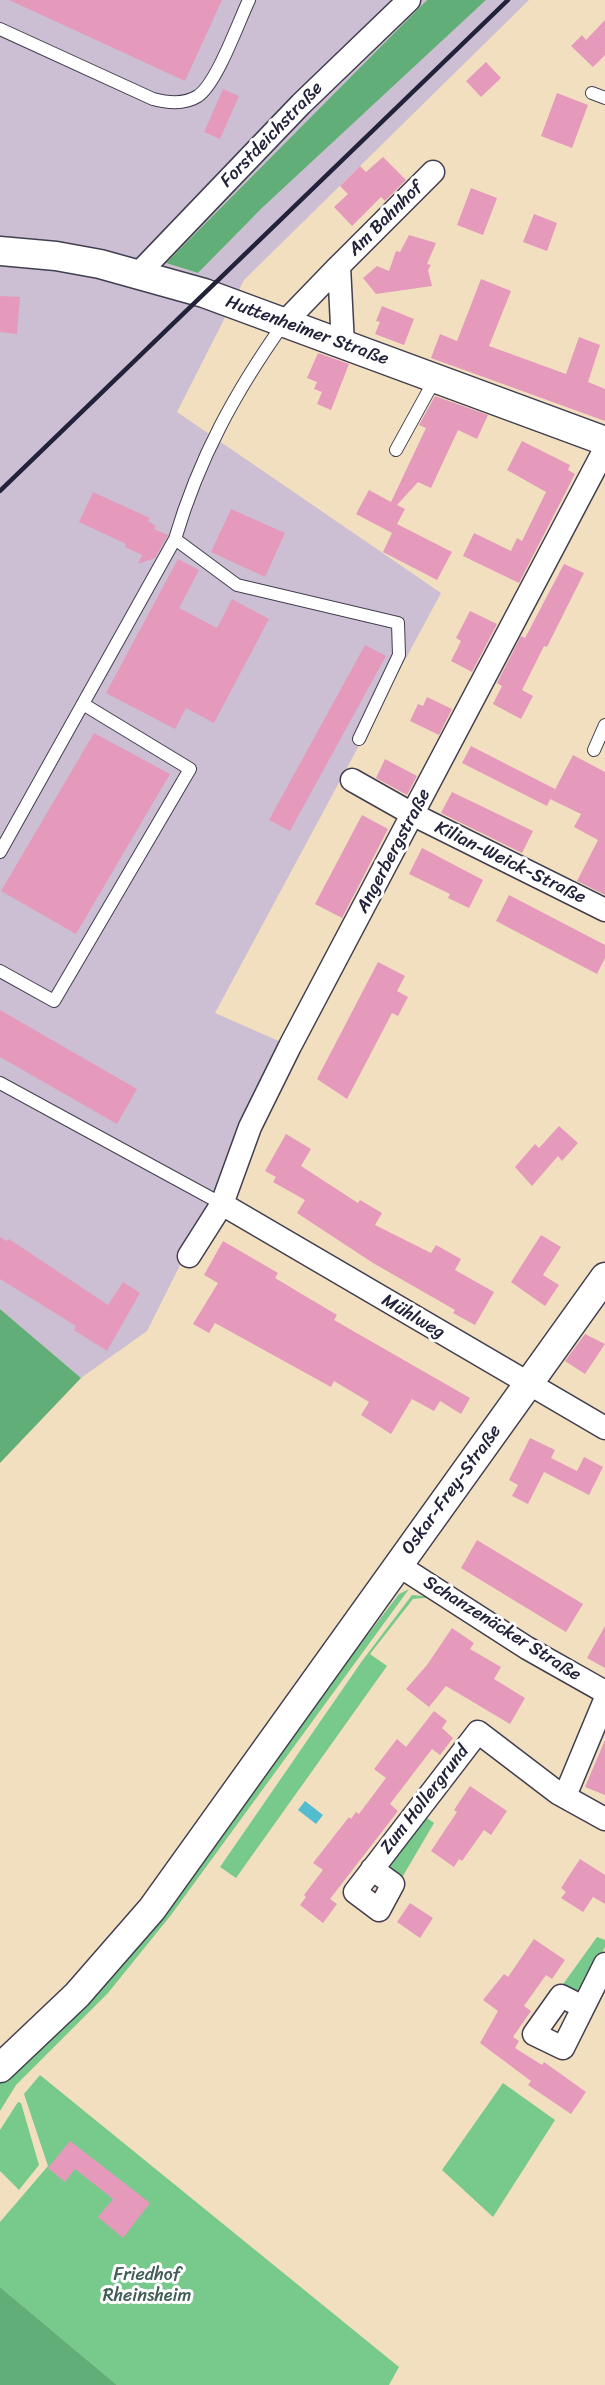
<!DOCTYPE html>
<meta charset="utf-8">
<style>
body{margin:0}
canvas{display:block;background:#f1dfc0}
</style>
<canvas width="605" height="2385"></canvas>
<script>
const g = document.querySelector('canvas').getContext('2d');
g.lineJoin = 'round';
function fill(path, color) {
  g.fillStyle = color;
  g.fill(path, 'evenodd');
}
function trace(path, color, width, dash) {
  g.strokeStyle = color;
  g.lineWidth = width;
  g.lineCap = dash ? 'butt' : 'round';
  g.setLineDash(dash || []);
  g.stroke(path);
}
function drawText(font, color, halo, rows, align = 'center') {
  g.font = font + ' Sriracha,sans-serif';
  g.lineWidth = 6;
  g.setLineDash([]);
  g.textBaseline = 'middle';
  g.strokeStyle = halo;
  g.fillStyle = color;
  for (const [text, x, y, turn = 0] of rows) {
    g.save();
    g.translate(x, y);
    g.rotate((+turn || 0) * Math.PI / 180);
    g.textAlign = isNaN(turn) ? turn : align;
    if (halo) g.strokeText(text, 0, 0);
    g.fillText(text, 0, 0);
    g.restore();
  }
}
fill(new Path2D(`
 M0,0H427L166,263L198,273L262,208L486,0H529L244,280L177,412L441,593L215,1013L290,1046L147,1331L81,1378L0,1309Z`), '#ccbfd4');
fill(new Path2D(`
 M409,1589L171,1915L108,1993L16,2085L0,2111V2078L352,1655L399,1594Z
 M412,1595L434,1597L413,1599L370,1654L387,1666L236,1878L220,1867L362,1661Z
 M423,1815L434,1823L400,1881L382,1868Z
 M597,1937L605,1940V1947L580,1997L561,1987Z
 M40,2075L399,2367L389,2385H117L0,2287V2222L48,2166L24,2094Z
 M503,2083L555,2120L493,2217L442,2170Z
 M18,2102L21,2103L39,2165L19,2190L0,2171V2130Z`), '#77ca8c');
fill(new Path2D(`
 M427,0H486L262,208L198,273L166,263Z
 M0,1309L81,1378L0,1463Z
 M0,2287L117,2385H0Z`), '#61ae78');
fill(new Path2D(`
 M305,1801L323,1815L316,1824L298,1810Z`), '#53bdcf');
fill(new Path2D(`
 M9,0H222L185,81Z
 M605,20V55L593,67L571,46L582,35L586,40Z
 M486,62L501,78L481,97L466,81Z
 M223,89L239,96L220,139L204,132Z
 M557,93L588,105L572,148L541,136Z
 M383,157L406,180L385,201L381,197L352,226L334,207L348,194L340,186L360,166L366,172Z
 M471,188L497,198L483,235L457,225Z
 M534,214L557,223L547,251L523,242Z
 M409,235L436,243L427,264L431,265L428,270L432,286L376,294L363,278L377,266L389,271L396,251L400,252Z
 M481,279L511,291L489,346L566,374L579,337L600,345L588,382L605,389V421L431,358L440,334L457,341Z
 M0,296L20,297L17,334L0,332Z
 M382,306L414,319L404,345L375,334L380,322L376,321Z
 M318,353L349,364L331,410L317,404L322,392L314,389L317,382L307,378Z
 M435,396L488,415L477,439L458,430L431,488L418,482L397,505L405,509L397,524L452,552L437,580L383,552L392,533L356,514L369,490L391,502L426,428L419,425Z
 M522,441L570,465L568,470L575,474L519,583L463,556L474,533L511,551L517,538L522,541L546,492L507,470Z
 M93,492L150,518L148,521L156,526L154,529L168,535L155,558L138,564L142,555L125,547L126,544L79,522Z
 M231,509L285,533L265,577L211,552Z
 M178,559L199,570L179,608L217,628L232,599L269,619L214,723L186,708L175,729L106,693Z
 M564,564L584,573L547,647L544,646L522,690L533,696L521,719L493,704L502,686L497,683L521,636L525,638Z
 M470,611L497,624L472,672L451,661L461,641L456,638Z
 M365,645L386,656L290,831L269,820Z
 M427,697L452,709L439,735L410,721L418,704L423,706Z
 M94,733L170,774L76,934L1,891Z
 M471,746L555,789L547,806L462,763Z
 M573,755L605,772V895L577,881L598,840L574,827L581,814L550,799Z
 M385,759L417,776L407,795L376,778Z
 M452,792L533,831L522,853L441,813Z
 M362,815L388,829L342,918L315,904Z
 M422,848L483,880L469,908L448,898L450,894L409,874Z
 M509,895L605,945V958L597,974L496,921Z
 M378,962L405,976L397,991L408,997L398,1016L392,1013L347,1099L317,1079Z
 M0,1010L137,1089L117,1124L0,1057Z
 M559,1126L578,1143L562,1161L558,1156L532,1186L515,1167L535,1144L539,1148Z
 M286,1134L311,1149L301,1166L358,1203L360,1200L382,1213L375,1225L431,1253L436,1245L461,1259L455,1270L494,1292L475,1325L453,1313L455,1310L373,1263L297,1213L305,1200L273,1182L276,1177L265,1171Z
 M541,1235L561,1247L543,1275L559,1285L545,1306L511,1282Z
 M0,1237L7,1241L9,1239L108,1305L123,1282L140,1293L107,1351L74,1330L76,1326L0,1279Z
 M223,1241L278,1273L275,1278L337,1315L334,1320L470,1398L461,1414L440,1401L434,1411L412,1399L391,1434L361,1415L369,1402L334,1381L331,1387L215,1323L209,1333L193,1324L218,1283L204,1275Z
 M585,1334L605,1344L585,1374L565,1361Z
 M530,1438L555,1450L551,1458L577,1471L584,1457L603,1467L589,1495L544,1472L528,1504L512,1496L518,1485L509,1480Z
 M477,1540L583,1604L566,1632L461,1568Z
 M605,1626V1668L587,1658Z
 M452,1628L474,1643L470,1649L501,1667L494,1679L525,1698L510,1724L446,1686L429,1707L406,1689L427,1665Z
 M434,1711L447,1721L442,1728L453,1738L440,1755L432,1749L390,1804L398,1811L330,1899L337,1904L323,1923L300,1905L306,1897L304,1895L323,1870L313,1863L349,1817L351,1819L356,1812L359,1814L386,1778L374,1769L397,1739L406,1747Z
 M605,1740V1795L585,1787Z
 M470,1786L507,1811L491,1835L484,1830L462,1861L459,1859L454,1867L431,1851L457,1812L454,1810Z
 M580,1859L605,1875V1904L593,1897L583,1912L561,1898L566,1892L561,1888Z
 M410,1903L433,1918L420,1938L397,1922Z
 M534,1939L565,1960L552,1979L546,1975L524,2006L531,2011L513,2037L519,2041L515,2048L542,2065L544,2062L586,2092L571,2114L528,2085L531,2081L480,2043L498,2011L483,2000L504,1974L508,1977Z
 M70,2141L150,2203L123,2238L98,2217L113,2199L75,2169L65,2182L48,2168Z`), '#e59abc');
const service = new Path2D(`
 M0,29L153,99C168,103 184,105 198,96C217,83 238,23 249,0
 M592,93L605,98
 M396,450L435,379
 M175,539L237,585L398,623L399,655L359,739
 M594,750L605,725
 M0,852L175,539C199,458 235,392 284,323
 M0,971L54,1001L190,769L83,704
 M0,1083L222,1204`);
const minor = new Path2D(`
 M139,273L301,104L409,0
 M284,323L339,266
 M343,345L339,266L433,172
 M352,780L414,815L605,910
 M222,1204L605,1428
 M189,1256L222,1204L250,1127L290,1046L605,449
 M398,1565L527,1648L605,1692
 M565,1796L605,1700
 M372,1869L393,1884L379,1910L355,1892L478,1732L558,1793L605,1819
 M583,2007L561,1996L534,2034L563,2048L605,1964`);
const tertiary = new Path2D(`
 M0,251L56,256L100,264L204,293L605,441
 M0,2068L77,1995L152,1909L605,1277`);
trace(service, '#413e4f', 14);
trace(minor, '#413e4f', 25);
trace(tertiary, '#413e4f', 31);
trace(service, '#fff', 12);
trace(minor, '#fff', 22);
trace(tertiary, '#fff', 28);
trace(new Path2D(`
 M0,491L508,0`), '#22223b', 4.5);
drawText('18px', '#22223b', '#fff', [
 ["Forstdeichstraße",272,135,-46],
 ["Am Bahnhof",386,219,-45],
 ["Huttenheimer Straße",307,331,20],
 ["Angerbergstraße",394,851,-62],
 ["Kilian-Weick-Straße",510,863,26],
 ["Mühlweg",413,1317,31],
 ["Oskar-Frey-Straße",452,1490,-54],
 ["Schanzenäcker Straße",502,1629,32],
 ["Zum Hollergrund",425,1800,-52]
]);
drawText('18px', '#405d57', '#fff', [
 ["Friedhof",147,2275],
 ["Rheinsheim",147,2296]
]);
</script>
